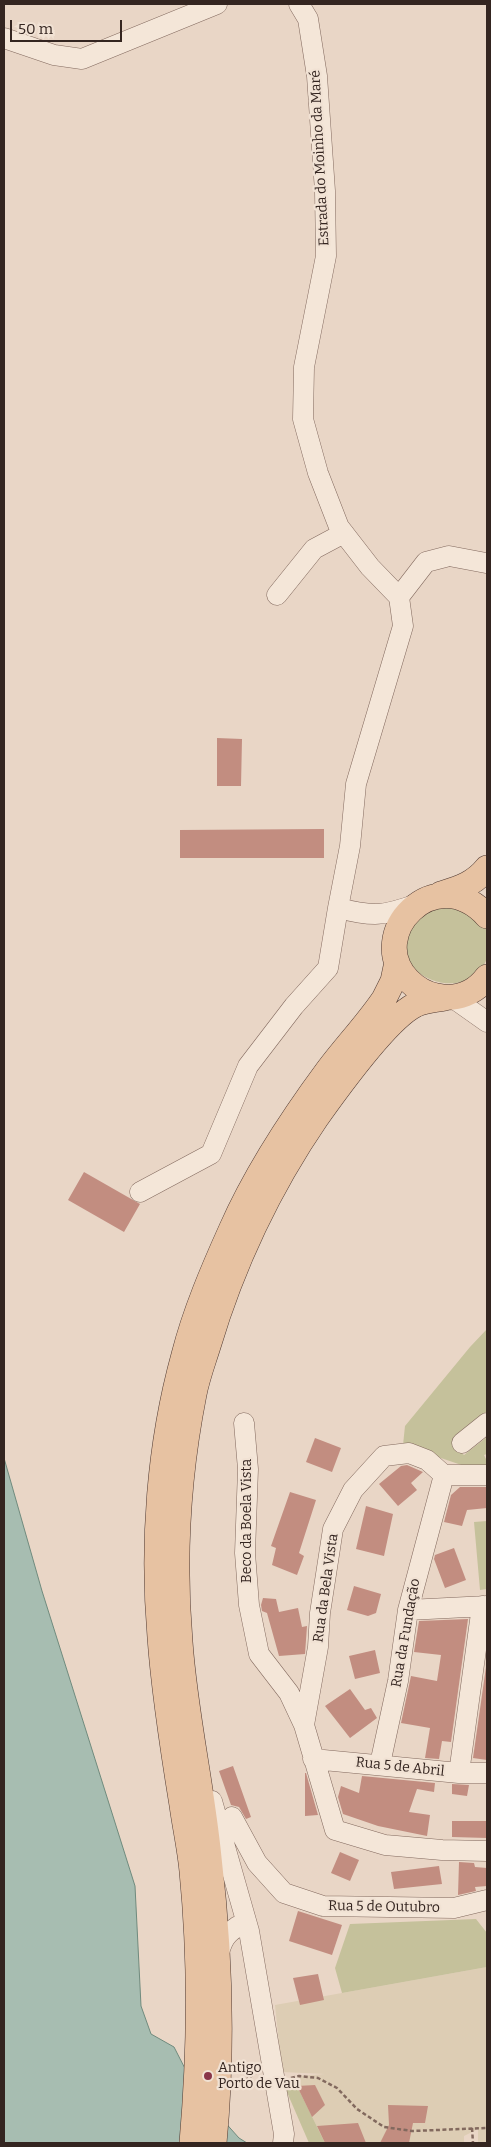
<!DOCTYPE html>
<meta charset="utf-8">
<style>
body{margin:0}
#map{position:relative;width:491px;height:2147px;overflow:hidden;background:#e9d6c6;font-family:Bitter,serif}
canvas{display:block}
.frame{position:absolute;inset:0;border:5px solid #342520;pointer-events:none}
.scale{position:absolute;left:10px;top:20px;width:112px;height:22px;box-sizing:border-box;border:2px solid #342520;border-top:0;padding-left:6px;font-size:15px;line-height:18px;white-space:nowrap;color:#342520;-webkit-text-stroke:4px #f1e2d4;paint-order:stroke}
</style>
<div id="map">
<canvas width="491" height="2147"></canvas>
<div class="frame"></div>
<div class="scale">50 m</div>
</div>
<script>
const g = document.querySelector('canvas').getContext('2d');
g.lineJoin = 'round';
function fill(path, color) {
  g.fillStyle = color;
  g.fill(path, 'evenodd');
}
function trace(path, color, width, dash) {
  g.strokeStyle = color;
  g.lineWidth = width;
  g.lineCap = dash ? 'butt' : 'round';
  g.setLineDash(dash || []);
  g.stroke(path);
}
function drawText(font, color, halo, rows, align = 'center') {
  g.font = font + ' Bitter,serif';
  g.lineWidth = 4.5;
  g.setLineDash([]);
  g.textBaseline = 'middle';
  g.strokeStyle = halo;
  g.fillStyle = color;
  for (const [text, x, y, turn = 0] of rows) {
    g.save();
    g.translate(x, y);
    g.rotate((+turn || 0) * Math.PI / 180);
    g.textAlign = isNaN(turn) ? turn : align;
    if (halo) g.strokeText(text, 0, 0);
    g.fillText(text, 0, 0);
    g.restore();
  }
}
fill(new Path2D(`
 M487,1967V2143H478V2129L464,2136V2143H325L297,2086L299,2076L325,2074L282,2072L275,2005Z`), '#ddcdb4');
fill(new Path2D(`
 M455,901L487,928C487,937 489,950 487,958C472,1003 397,983 406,938C408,930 414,921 417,914Z
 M487,1329V1411L452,1443L464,1455L487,1437V1454L484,1455L487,1461V1468L476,1470L403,1445L405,1426L470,1347Z
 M487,1521V1589L480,1590L474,1522Z
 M476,1919L487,1933V1967L342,1993L335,1968L350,1924Z
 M297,2086L325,2143H309L286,2090Z`), '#c5c19b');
const water = new Path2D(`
 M4,1458L42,1591L135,1886L141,2006L151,2034L174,2047L196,2090L239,2138L247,2143H4Z`);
fill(water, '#a7bdb1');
trace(water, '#6f8a7d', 1);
fill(new Path2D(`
 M217,738L242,739L241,786H217Z
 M324,829V858H180V830Z
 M84,1172L140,1204L124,1232L68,1200Z
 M315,1438L341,1448L332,1472L306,1462Z
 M407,1465L423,1472L411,1483L417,1490L398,1506L379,1484L401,1466Z
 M460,1487H487V1508L467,1510L462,1526L444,1522L451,1495Z
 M290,1492L316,1500L299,1553L304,1556L297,1575L272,1565L276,1548L271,1546Z
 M366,1506L393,1514L384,1556L356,1549Z
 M454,1548L466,1580L445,1588L434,1559L435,1555Z
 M354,1586L381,1594L376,1613L368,1616L347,1610Z
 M263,1598L276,1599L279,1612L298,1608L302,1627L307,1626L305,1654L279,1656L267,1613L262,1611L261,1605Z
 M468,1619L451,1742L442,1741L439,1759L425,1758L430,1728L401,1723L411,1676L437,1681L441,1655L414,1652L419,1621Z
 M375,1650L380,1673L355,1679L349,1656Z
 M486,1667H487V1760L473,1758Z
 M350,1689L365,1710L371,1708L377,1718L350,1738L325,1706Z
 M233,1766L251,1817L246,1819L239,1807L231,1805L219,1771Z
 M305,1773H306L318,1815L305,1816Z
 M362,1776L435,1783L434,1792L417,1789L409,1812L430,1815L427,1836L378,1826L343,1814L338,1797L341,1786L359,1793Z
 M452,1784L469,1785L467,1796L452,1794Z
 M452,1821H487V1838L452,1837Z
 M340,1852L359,1860L350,1881L331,1873Z
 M459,1862L474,1863L475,1867L487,1868V1886L475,1887L476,1891L458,1895Z
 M439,1866L442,1884L394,1889L391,1872Z
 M298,1911L342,1925L332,1955L289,1941Z
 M318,1974L324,2000L300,2005L293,1978Z
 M315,2085L325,2105L312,2117L297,2086Z
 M388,2105L428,2106L425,2123H413L409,2143H380L389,2125Z
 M358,2123L366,2143H325L317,2126Z`), '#c28d80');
const minor = new Path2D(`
 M299,4L308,19L317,76L325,191L326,256L304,367L303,419L318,473L339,527L370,567L399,597L403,626L356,784L350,846L338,908C373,917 384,916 417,904
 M4,38L54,55L82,59L217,4
 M277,595L314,549L344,533
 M399,597L426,562L449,556L486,563
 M453,998L487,1022
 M140,1192L211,1154L248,1066L294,1006L328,968L338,908
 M244,1423L248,1469L245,1553L249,1605L259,1654L289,1693L304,1725L335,1830L385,1845L442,1850L487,1851
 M462,1443L487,1423
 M408,1610L487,1606
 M304,1725L318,1647L320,1613L333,1529L353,1490L384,1456L409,1453L427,1460L444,1475H487
 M313,1759L459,1773H487
 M380,1764L398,1681L408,1610L444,1475
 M459,1773L482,1606
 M212,1801L249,1931L284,2134L283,2143
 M232,1817L257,1863L284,1893L323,1906L454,1908L487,1900
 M218,1955C223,1939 225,1935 238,1926L249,1931`);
const major = new Path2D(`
 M441,894C460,888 474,884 487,868
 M487,916C435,859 364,935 408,980C416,988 425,994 437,996C457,1000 475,993 487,977
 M192,2143C200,2052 201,1962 192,1871C190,1849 185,1827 182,1805C173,1750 164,1693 160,1637C152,1544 159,1445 184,1355C195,1312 213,1270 231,1230C256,1173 291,1120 328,1070C346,1046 367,1024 384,999L393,981L397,962
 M214,2143C223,2048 220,1952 209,1858C202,1786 185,1714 180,1642C173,1560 178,1475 194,1394C197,1378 203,1362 208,1346C232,1266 269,1187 317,1117C337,1089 386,1020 415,1005C424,1000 435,1000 445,998`);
trace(minor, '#82695e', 21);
trace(major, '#503931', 26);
trace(new Path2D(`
 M291,2078L299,2076L318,2078L337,2088L357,2109L384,2127L412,2131L487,2128
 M238,2081L247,2079L257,2072
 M472,2128L473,2143`), '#82695e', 2.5, [4, 2.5]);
trace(minor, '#f4e6d8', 20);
trace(major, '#e7c2a2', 25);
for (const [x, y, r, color] of [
 [208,2076,5,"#893548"]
]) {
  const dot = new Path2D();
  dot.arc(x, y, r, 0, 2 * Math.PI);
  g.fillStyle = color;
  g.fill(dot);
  trace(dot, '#f1e2d4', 2);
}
drawText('14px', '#342520', '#f1e2d4', [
 ["Estrada do Moinho da Maré",320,158,-93],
 ["Beco da Boela Vista",247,1521,-90],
 ["Rua da Bela Vista",326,1588,-82],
 ["Rua da Fundação",406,1633,-80],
 ["Rua 5 de Abril",400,1767,6],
 ["Rua 5 de Outubro",384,1907,1]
]);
drawText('14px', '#342520', '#f1e2d4', [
 ["Antigo",218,2068],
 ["Porto de Vau",218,2084]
], 'left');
</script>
